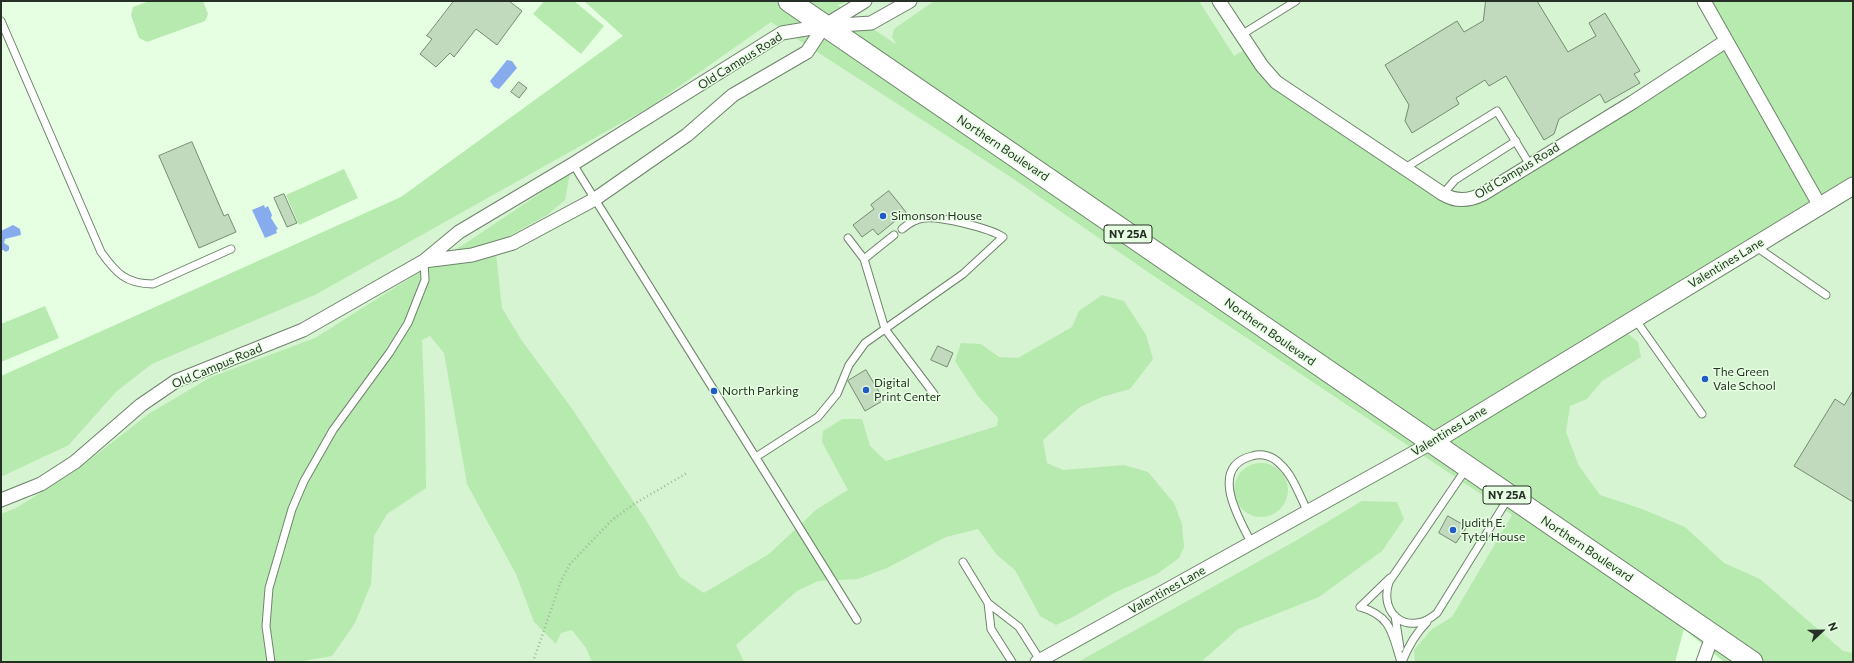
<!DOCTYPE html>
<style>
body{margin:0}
#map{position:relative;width:1854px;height:663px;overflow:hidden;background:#e6ffe2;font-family:Commissioner,sans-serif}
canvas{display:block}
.frame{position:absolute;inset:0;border:2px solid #273026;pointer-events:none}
.north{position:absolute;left:1802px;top:611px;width:40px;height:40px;-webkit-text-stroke:3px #e6ffe2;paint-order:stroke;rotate:68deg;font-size:11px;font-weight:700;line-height:16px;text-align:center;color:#273026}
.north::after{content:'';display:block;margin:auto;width:14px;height:18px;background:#273026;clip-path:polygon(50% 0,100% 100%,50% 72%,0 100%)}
</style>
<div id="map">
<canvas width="1854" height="663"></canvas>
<div class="frame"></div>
<div class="north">N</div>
</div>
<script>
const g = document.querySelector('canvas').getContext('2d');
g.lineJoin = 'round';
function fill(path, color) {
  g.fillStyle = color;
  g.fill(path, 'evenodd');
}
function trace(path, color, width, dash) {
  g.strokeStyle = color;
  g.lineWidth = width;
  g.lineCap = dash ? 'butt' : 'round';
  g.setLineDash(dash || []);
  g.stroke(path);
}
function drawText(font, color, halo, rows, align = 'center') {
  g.font = font + ' Commissioner,sans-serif';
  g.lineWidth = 3;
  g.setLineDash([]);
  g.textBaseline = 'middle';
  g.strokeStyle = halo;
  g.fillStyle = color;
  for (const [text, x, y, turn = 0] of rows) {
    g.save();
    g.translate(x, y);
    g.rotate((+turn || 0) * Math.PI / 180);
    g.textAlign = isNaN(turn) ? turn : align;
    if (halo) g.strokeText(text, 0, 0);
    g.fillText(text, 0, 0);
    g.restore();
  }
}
fill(new Path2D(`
 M849,1H1704L1853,186V662L1041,143L838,4Z
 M771,21L1015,180L1152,275L1683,629L1675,662H1V477L69,445L116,392L152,364L315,295L650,107Z`), '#d6f4d1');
fill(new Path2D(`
 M149,1H203L208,14L205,21L147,42L139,38L131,15L133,7Z
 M544,1H574L604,26L581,54L533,14Z
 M584,1H849L838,5L896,44L892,37L894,29L934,1H1199L1234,56L1246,49L1265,77L1450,200L1477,199L1725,45L1704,1H1853V186L1627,333L1638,342L1641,357L1602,381L1587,399L1570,406L1566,432L1579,466L1600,495L1642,509L1685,527L1724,563L1760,579L1843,651L1853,653V662H1724L1684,629L1675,662H1415L1414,650L1432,629L1452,617L1512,515L1152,275L1015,180L771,22L650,107L315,295L152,364L116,392L69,445L1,477V376L401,197L623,36Z
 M344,169L358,198L299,225L286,195Z
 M570,173L565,200L547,215L495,244L502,308L522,341L573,410L646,520L680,577L704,593L769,554L817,509L848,490L822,442L823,431L842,419H862L870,446L886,461L997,426L998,418L977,395L955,361L961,343L981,344L999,357L1018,358L1072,327L1079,311L1102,295L1124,301L1146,335L1153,359L1130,389L1102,397L1080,407L1043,440L1047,463L1063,470L1124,465L1148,472L1174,503L1182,524L1184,547L1179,558L1157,574L1114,593L1073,617L1056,625L1040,616L1015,570L997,555L978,529L946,537L887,568L858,579L818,581L797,591L736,645L744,662H592L586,648L572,630L561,633L556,644L534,622L516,574L467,484L444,353L430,336L422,340L425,413L426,488L387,514L374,536L371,584L355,623L332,656L297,662H1V514L16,508L74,472L150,413L211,377L315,338L472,239Z
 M45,306L59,338L1,362V324Z
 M1234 490a27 27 0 1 1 54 0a27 27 0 1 1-54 0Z
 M1362,501L1397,502L1404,519L1382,551L1319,597L1238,629L1201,662H1078L1297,540Z`), '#b7eaaf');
fill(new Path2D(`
 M507,60L512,61L517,68L499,89L494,87L490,81Z
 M264,205L265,208L268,206L272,215L271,218L278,229L276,230L277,233L265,238L252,210Z
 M13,225L20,229L21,235L5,239L4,243L9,246V250L6,252L3,250H1V231Z`), '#86acee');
const building = new Path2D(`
 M454,1H509L522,11L497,45L476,29L454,57L450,53L436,67L420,54L432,39L427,36Z
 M1486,1H1537L1568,52L1596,36L1589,23L1605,13L1640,71L1634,74L1640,83L1605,103L1600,94L1559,119L1554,134L1544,140L1506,76L1489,86L1485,80L1456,98L1459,104L1412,133L1405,121L1409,105L1385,65L1457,21L1464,32L1483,21Z
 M519,82L527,88L519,98L511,92Z
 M192,142L224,216L228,214L236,232L199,248L159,156Z
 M889,191L906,212L878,235L873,229L862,237L853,225L874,209L871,205Z
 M284,194L297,223L287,227L274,198Z
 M938,346L953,353L947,367L931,360Z
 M866,370L884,400L865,411L848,381Z
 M1853,391V502L1794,466L1835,399L1844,405Z
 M1448,516L1467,527L1456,543L1439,533Z`);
fill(building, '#c1d9bd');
trace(building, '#758b72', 1);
const service = new Path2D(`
 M1,21L101,252C116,273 126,284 153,284L231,249
 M1241,35L1296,1
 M573,164L857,620
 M1405,168L1497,111L1530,165
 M1443,194L1455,180L1516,141
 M894,235L864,259L885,329L934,394
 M848,238L864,259
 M1755,246L1826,295
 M1635,319L1702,414
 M756,457L818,417L837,394L849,365L865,343L963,274L1003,237C989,228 940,216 924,218C915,219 908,224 902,229
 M1466,469L1389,582C1378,616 1410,637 1437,613L1509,497
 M1251,542C1239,519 1208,467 1252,456C1262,453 1273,456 1280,464C1293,475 1300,497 1308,512
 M963,562L988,603L1019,627L1040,660
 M988,603L991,629L1012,662
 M1360,607C1392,616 1392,634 1401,662
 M1360,607L1390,578
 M1395,616L1400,648
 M271,662L266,626L269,588L292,509L304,481L333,430L390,352L408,323L425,280L424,261
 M1402,662C1408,647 1415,634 1427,622`);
const minor = new Path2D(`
 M865,1L824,26L871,23L910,1
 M1219,1L1262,66L1276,82L1443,194C1456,202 1469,201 1483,194L1633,102L1726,41
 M1704,1L1820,206
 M424,261L472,255L513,243L595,199L687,135L733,95L807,52L824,26
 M1,500L41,484L75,462L141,405L176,381L303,330L424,261L459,232L573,164L782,33L824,26
 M1037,662L1431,443
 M1703,662L1713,634`);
const tertiary = new Path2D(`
 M1431,443L1853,186`);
const primary = new Path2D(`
 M789,1L1752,662`);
trace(service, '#6e846b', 9);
trace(minor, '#6e846b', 15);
trace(tertiary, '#6e846b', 19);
trace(primary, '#6e846b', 23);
trace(new Path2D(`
 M533,662L561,581L570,564L612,520L634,504L687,473`), '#a2b59f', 2.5, [1, 3]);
trace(service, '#fff', 7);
trace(minor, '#fff', 13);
trace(tertiary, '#fff', 17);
trace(primary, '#fff', 21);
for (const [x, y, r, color] of [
 [883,216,4,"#215bc7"],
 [1705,379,4,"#215bc7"],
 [866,390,4,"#215bc7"],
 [714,391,4,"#215bc7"],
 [1453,530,4,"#215bc7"]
]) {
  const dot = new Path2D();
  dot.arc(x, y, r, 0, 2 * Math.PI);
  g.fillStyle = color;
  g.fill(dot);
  trace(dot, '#e6ffe2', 1.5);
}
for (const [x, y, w] of [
 [1128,234,48],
 [1507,495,48]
]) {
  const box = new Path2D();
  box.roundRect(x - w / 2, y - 9, w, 18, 3);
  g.fillStyle = '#e6ffe2';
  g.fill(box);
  trace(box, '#273026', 1);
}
drawText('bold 11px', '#273026', null, [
 ["NY 25A",1128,234],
 ["NY 25A",1507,495]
]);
drawText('12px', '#273026', '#e6ffe2', [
 ["Old Campus Road",740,61,-32],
 ["Northern Boulevard",1003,148,34],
 ["Old Campus Road",1517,171,-31],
 ["Valentines Lane",1726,263,-31],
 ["Northern Boulevard",1270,332,35],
 ["Old Campus Road",217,366,-23],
 ["Valentines Lane",1449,431,-31],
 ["Northern Boulevard",1587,549,34],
 ["Valentines Lane",1167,590,-29]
]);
drawText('12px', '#273026', '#e6ffe2', [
 ["Simonson House",891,216],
 ["The Green",1713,372],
 ["Vale School",1713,386],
 ["Digital",874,383],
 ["Print Center",874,397],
 ["North Parking",722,391],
 ["Judith E.",1461,523],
 ["Tytel House",1461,537]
], 'left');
</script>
